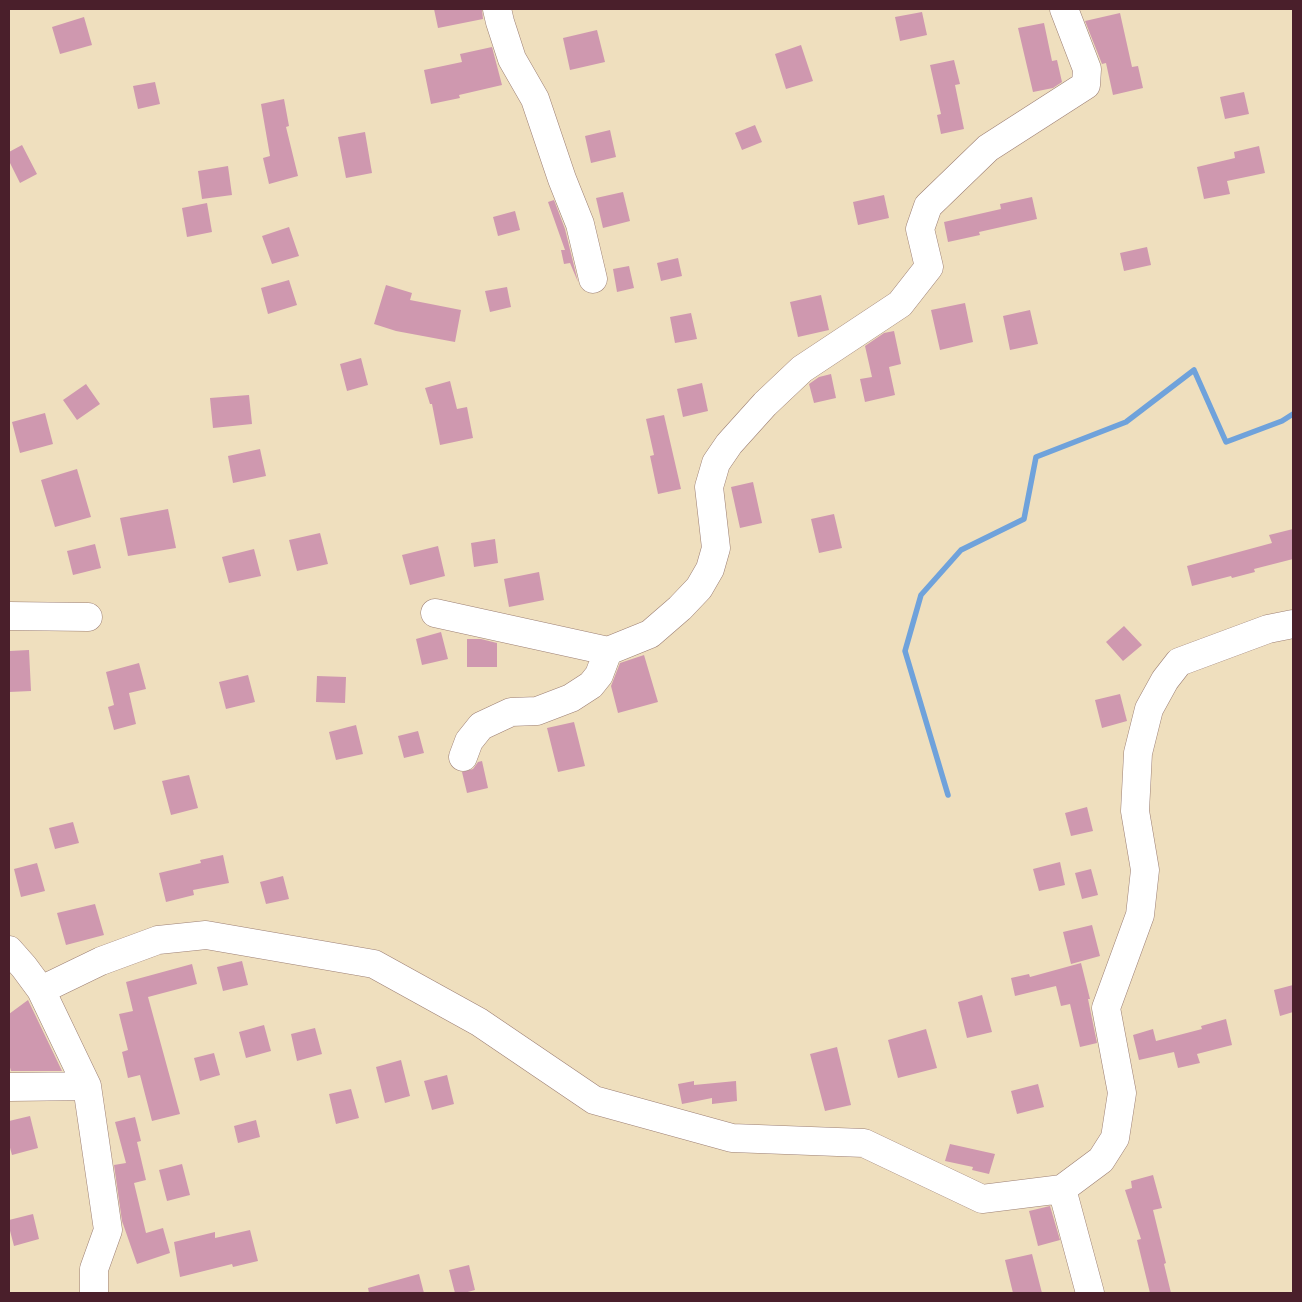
<!DOCTYPE html>
<style>
body{margin:0}
#map{position:relative;width:1302px;height:1302px;overflow:hidden;background:#efdfbe;font-family:"Sorts Mill Goudy",serif}
canvas{display:block}
.frame{position:absolute;inset:0;border:10px solid #4a1f2b;pointer-events:none}
</style>
<div id="map">
<canvas width="1302" height="1302"></canvas>
<div class="frame"></div>
</div>
<script>
const g = document.querySelector('canvas').getContext('2d');
g.lineJoin = 'round';
function trace(path, color, width, dash) {
  g.strokeStyle = color;
  g.lineWidth = width;
  g.lineCap = dash ? 'butt' : 'round';
  g.setLineDash(dash || []);
  g.stroke(path);
}
function fill(path, color) {
  g.fillStyle = color;
  g.fill(path, 'evenodd');
}
trace(new Path2D(`
 M948,795L905,651L921,595L961,550L1024,519L1036,457L1126,422L1194,370L1226,442L1282,421L1293,414`), '#6fa2db', 5.5);
fill(new Path2D(`
 M434,9H482L483,19L438,28Z
 M922,12L927,35L900,41L895,17Z
 M1120,13L1132,67L1138,66L1143,88L1113,95L1106,63L1102,64L1085,21Z
 M84,17L92,45L60,54L52,27Z
 M1044,23L1052,61L1057,60L1062,82L1053,88L1033,92L1018,28Z
 M597,30L605,62L570,70L563,38Z
 M801,45L813,81L786,89L775,54Z
 M492,47L502,85L459,95L460,98L431,104L424,70L462,62L460,54Z
 M954,60L960,84L955,85L964,129L941,134L937,115L941,114L930,65Z
 M155,82L160,104L138,109L133,86Z
 M1244,92L1249,114L1225,119L1220,97Z
 M284,99L289,126L286,127L298,176L269,184L263,158L270,156L261,104Z
 M755,125L762,142L742,150L735,133Z
 M610,130L616,157L591,163L585,136Z
 M365,132L372,173L346,178L338,137Z
 M22,145L37,174L20,183L9,161V152Z
 M1259,146L1265,173L1227,181L1230,194L1204,199L1197,167L1235,158L1234,152Z
 M228,166L232,195L202,199L198,171Z
 M623,192L630,221L603,228L596,198Z
 M884,195L889,218L858,225L853,202Z
 M1032,197L1037,219L979,232L980,235L948,242L944,222L1001,209L1000,204Z
 M554,200L565,229L578,282L570,263L564,264L561,250H565L548,202Z
 M207,203L212,232L187,237L182,208Z
 M515,211L520,230L498,236L493,217Z
 M289,227L299,256L272,264L262,236Z
 M1147,247L1151,265L1124,271L1120,253Z
 M678,258L682,276L661,281L657,263Z
 M629,266L634,288L617,292L613,269Z
 M289,280L297,305L268,314L261,288Z
 M386,285L412,293L410,300L461,310L455,342L396,331L374,324Z
 M507,287L511,307L490,312L485,291Z
 M821,295L829,330L798,337L790,302Z
 M965,303L973,342L940,350L931,310Z
 M1030,310L1038,344L1010,350L1003,316Z
 M691,313L697,339L675,343L670,317Z
 M894,331L901,364L889,367L895,395L865,402L860,379L872,377L865,346L884,333Z
 M361,358L368,385L347,391L340,364Z
 M831,374L836,398L814,403L809,384L819,377Z
 M450,381L457,409L467,407L473,438L440,445L432,404H430L425,388Z
 M702,383L708,411L683,417L677,389Z
 M86,384L100,404L77,420L63,400Z
 M249,395L252,424L213,428L210,398Z
 M45,413L53,444L20,453L12,422Z
 M664,415L681,489L658,494L650,456L654,455L646,419Z
 M260,449L266,476L233,483L228,456Z
 M77,469L91,517L55,527L41,480Z
 M753,482L762,523L740,528L731,487Z
 M168,509L176,548L128,556L120,518Z
 M834,514L842,548L819,553L811,519Z
 M1293,529V559L1254,569L1255,572L1232,578L1231,576L1192,586L1187,566L1272,543L1269,535Z
 M320,533L328,564L297,571L289,540Z
 M495,539L498,563L474,567L471,543Z
 M95,544L101,568L73,575L67,551Z
 M438,546L445,576L410,585L402,555Z
 M254,549L261,576L229,583L222,557Z
 M539,572L544,600L509,607L504,579Z
 M1124,626L1142,645L1123,661L1106,642Z
 M441,632L448,659L422,665L416,639Z
 M467,639H481L497,643V667H467Z
 M29,650L31,691L9,692V651Z
 M644,655L658,702L618,713L611,686L620,663Z
 M139,663L146,689L129,693L136,724L114,730L108,707L114,705L106,672Z
 M248,675L255,702L226,709L219,682Z
 M317,676L346,677L345,703L316,702Z
 M1120,694L1127,721L1102,728L1095,700Z
 M574,722L585,766L558,772L547,728Z
 M356,725L363,754L336,760L329,732Z
 M418,731L424,753L404,758L398,736Z
 M482,761L488,788L467,793L462,772L473,769L478,762Z
 M189,775L198,808L171,815L162,781Z
 M1087,807L1093,831L1071,836L1065,813Z
 M73,822L79,843L55,849L49,828Z
 M223,855L229,883L193,890L194,895L166,902L159,873L201,863L200,860Z
 M1060,862L1065,885L1039,891L1033,869Z
 M37,863L45,891L21,897L14,869Z
 M1091,869L1098,895L1082,899L1075,873Z
 M283,876L289,899L266,904L260,882Z
 M95,904L104,935L66,945L57,913Z
 M1092,925L1100,956L1071,964L1063,932Z
 M242,961L248,985L223,991L217,967Z
 M1081,963L1090,999H1088L1097,1043L1080,1047L1070,1004L1061,1006L1056,986L1015,996L1011,978L1029,974L1030,977Z
 M192,964L197,984L148,997L180,1114L152,1121L140,1075L128,1078L122,1052L128,1050L119,1014L133,1011L126,982Z
 M1293,985V1012L1280,1016L1274,990Z
 M982,995L992,1032L967,1038L958,1002Z
 M28,1000L62,1071H11L9,1064V1014Z
 M1226,1019L1232,1045L1197,1054L1200,1063L1178,1068L1174,1052L1139,1060L1133,1035L1153,1029L1156,1041L1202,1029L1201,1026Z
 M264,1025L271,1051L246,1058L239,1032Z
 M315,1028L322,1054L297,1061L291,1034Z
 M926,1029L937,1068L898,1078L888,1040Z
 M837,1047L851,1105L825,1111L810,1054Z
 M214,1053L220,1075L200,1081L194,1058Z
 M401,1060L410,1096L385,1103L376,1067Z
 M447,1075L454,1104L432,1110L424,1081Z
 M694,1081V1085L736,1081L737,1101L712,1104V1098L682,1104L678,1084Z
 M1038,1084L1044,1107L1017,1114L1011,1091Z
 M351,1089L359,1118L336,1124L329,1094Z
 M30,1116L38,1148L12,1155L9,1144V1121Z
 M135,1117L141,1141L137,1142L146,1180L134,1183L146,1233L163,1228L170,1253L137,1264L122,1221L114,1165L126,1163L115,1122Z
 M256,1120L260,1137L238,1143L234,1126Z
 M950,1144L995,1154L989,1174L972,1170L973,1167L945,1161Z
 M182,1164L190,1195L167,1201L159,1170Z
 M1153,1175L1162,1208L1153,1210L1166,1263L1164,1264L1171,1293H1150L1137,1240L1141,1239L1125,1190L1132,1188L1131,1181Z
 M1050,1206L1060,1240L1038,1246L1029,1211Z
 M33,1214L39,1239L14,1246L9,1227V1220Z
 M250,1230L258,1261L233,1267L232,1264L180,1277L174,1242L215,1232V1238Z
 M1032,1254L1042,1293H1013L1005,1260Z
 M469,1265L475,1290L464,1293H455L449,1270Z
 M419,1274L424,1293H369L368,1288Z`), '#cf98af');
const minor = new Path2D(`
 M497,9L500,22L512,59L535,99L562,179L580,224L593,279
 M435,613L608,651L650,634L680,608L699,588L710,569L716,548L709,487L716,463L729,444L765,404L802,369L900,304L929,267L920,229L928,206L988,148L1086,85L1087,69L1064,9
 M9,616L88,617
 M463,757L469,741L481,726L511,712L537,711L571,698L591,685L599,675L608,651
 M9,950L24,967L41,990L87,1086L108,1230L94,1269V1293
 M41,990L101,961L158,940L206,935L374,964L479,1022L594,1100L732,1138L864,1143L982,1199L1062,1189L1101,1160L1115,1138L1122,1093L1106,1008L1140,915L1145,870L1135,811L1138,753L1149,709L1165,680L1179,662L1268,629L1293,624
 M9,1087L87,1086
 M1062,1189L1090,1293`);
trace(minor, '#9c7f74', 29);
trace(minor, '#fff', 28);
</script>
